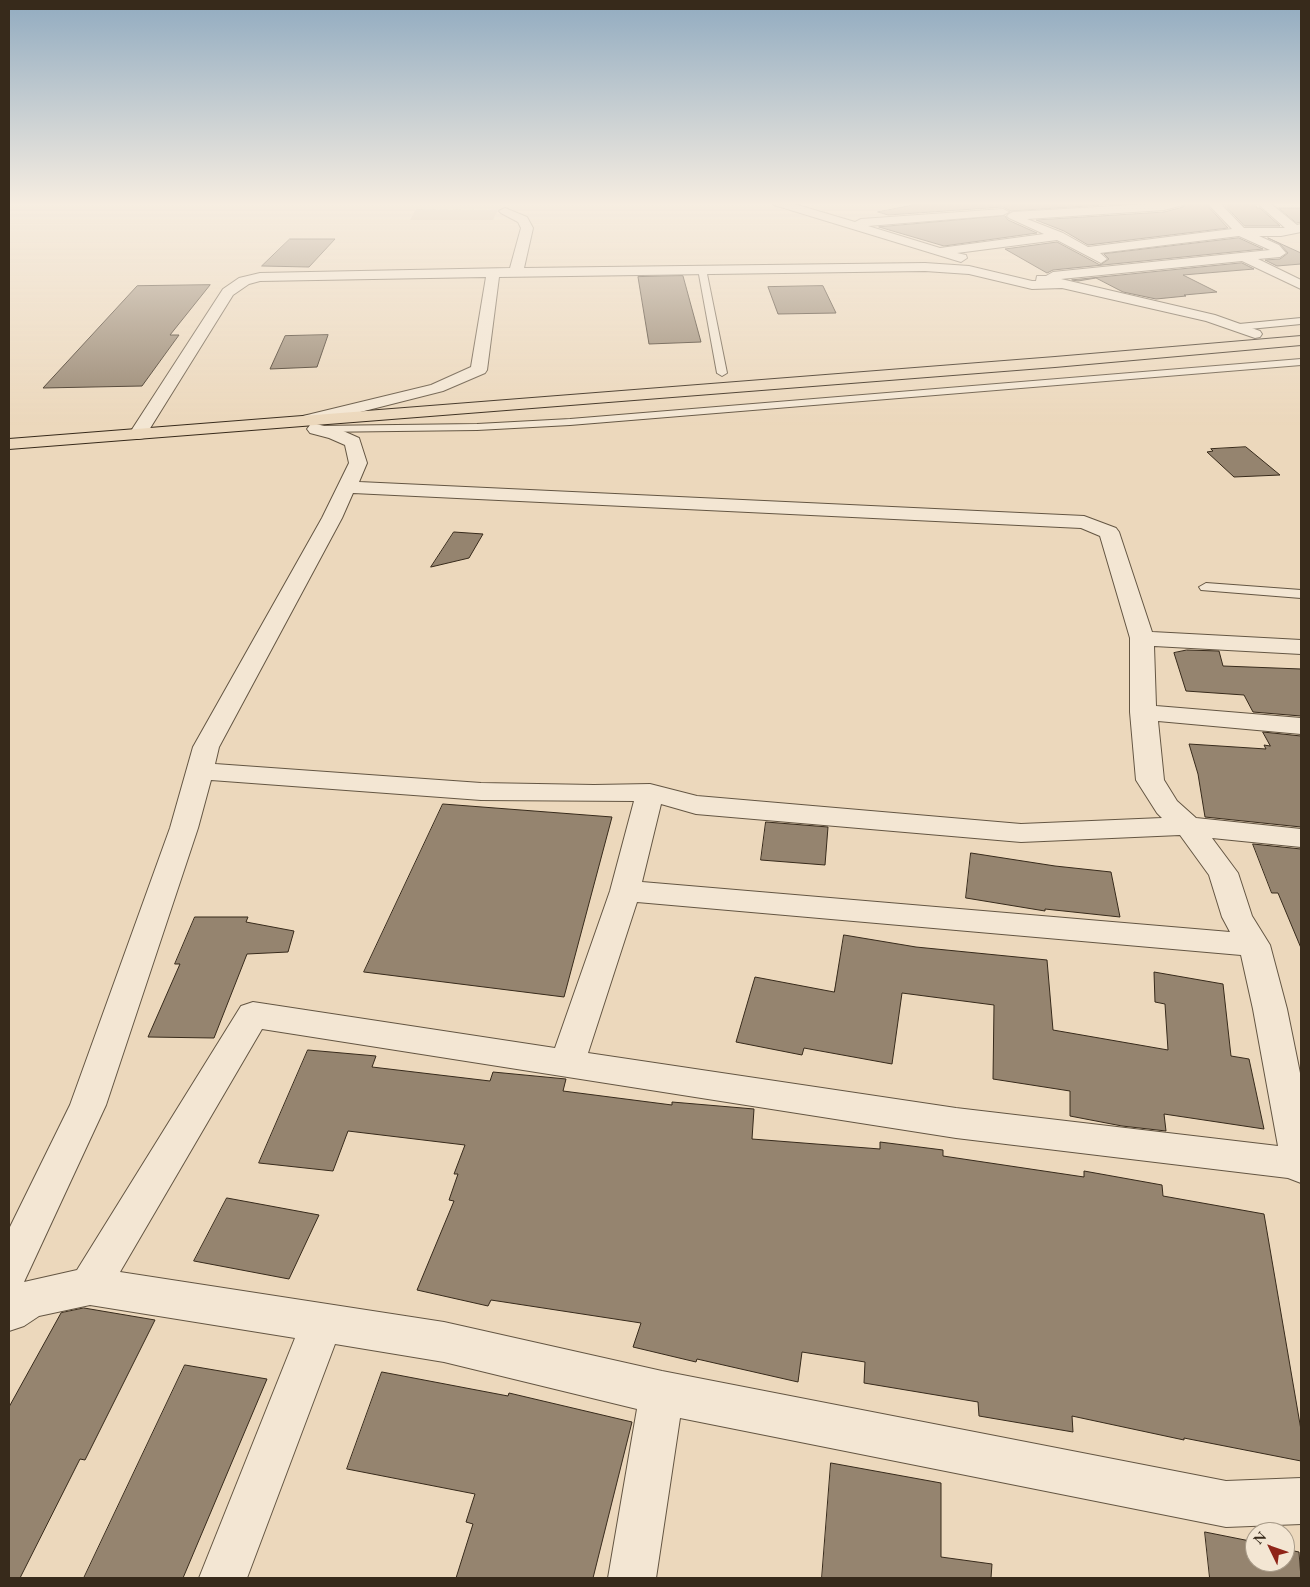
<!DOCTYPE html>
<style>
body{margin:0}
#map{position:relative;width:1310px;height:1587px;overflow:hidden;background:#ecd8bc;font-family:"EB Garamond",serif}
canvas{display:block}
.frame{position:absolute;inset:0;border:10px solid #372a1b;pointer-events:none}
.north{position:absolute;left:1245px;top:1522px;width:50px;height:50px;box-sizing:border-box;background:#f3e6d3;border:1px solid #a89b89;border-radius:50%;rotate:312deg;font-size:14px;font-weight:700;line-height:20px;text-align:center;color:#372a1b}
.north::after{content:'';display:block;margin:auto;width:18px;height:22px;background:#8f2418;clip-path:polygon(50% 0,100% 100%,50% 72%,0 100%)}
</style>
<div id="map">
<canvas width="1310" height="1587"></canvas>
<div class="frame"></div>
<div class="north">N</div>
</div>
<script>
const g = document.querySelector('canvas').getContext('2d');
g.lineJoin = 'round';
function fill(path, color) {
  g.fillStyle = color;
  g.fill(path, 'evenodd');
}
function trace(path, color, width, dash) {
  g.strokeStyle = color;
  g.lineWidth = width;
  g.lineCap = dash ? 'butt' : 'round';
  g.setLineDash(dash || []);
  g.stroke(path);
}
fill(new Path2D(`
 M416,209L498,210L493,220H410Z`), '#cdbaa1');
const building = new Path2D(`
 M924,203H1131L1011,211L1003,207L888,215L878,212Z
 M1187,203H1205L1228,228L1088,245L1064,231L1036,220L1164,212L1183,207Z
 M1223,203H1255L1257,208H1260L1280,226H1245Z
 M1279,208H1301V222L1297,223Z
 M1005,216L1008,220L1037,233L944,246L879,227Z
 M1239,238L1263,249L1053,270L1047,273L1005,249L1057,242L1100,265L1109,259L1104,254Z
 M1268,238L1301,253V264L1277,266L1265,260L1280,259L1288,253L1280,244Z
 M290,239H335L309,267L262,266Z
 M1242,263L1254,269L1183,275L1217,292L1184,295L1186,296L1156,299L1123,292L1096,278L1078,281L1072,280Z
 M683,276L701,342L649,344L638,277Z
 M210,285L170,335H179L142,386L43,388L137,286Z
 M823,286L836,313L778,314L768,287Z
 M328,335L317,367L270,369L285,336Z
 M1246,447L1280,475L1234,477L1207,452L1213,451L1211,449Z
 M454,532L483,534L469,558L431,567Z
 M1187,650L1219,651L1223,666L1301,669V716L1253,712L1244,695L1186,691L1174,653Z
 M1263,732L1301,736V827L1205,817L1198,774L1189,744L1266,749L1264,745L1270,746Z
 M443,804L612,817L564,997L364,972Z
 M766,822L828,827L825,865L761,860Z
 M1253,844L1301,849V948L1278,893H1272Z
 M971,853L1055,866L1111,872L1120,917L1045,909V911L966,898Z
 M195,917H248L246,922L294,931L288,952L247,954L214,1038L148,1037L180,964H175Z
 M844,935L916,947L1047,960L1053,1030L1168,1050L1165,1004L1155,1002L1154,972L1223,984L1231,1056L1249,1059L1264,1129L1164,1114L1166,1131L1122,1126L1070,1116V1091L993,1079L994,1005L902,993L892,1064L804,1048L802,1055L736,1042L755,977L834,992Z
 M308,1050L376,1056L372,1067L490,1081L493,1072L566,1079L563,1091L672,1105V1102L754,1109L752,1139L880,1149V1142L943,1150V1156L1084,1177V1171L1162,1185L1163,1196L1264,1214L1301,1430V1461L1184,1438V1440L1072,1416L1073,1432L979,1416L978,1402L864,1383L865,1362L802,1352L798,1382L697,1359L696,1362L633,1347L641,1323L491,1300L488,1306L417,1290L454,1201L449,1200L458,1174H454L465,1145L348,1131L333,1171L259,1163Z
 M227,1198L319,1215L289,1279L194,1261Z
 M84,1308L155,1320L85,1460L80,1459L20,1578H9V1407L61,1313Z
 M185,1365L267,1379L183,1578H84Z
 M382,1372L508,1396L509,1393L632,1422L593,1578H456L473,1524L466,1522L475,1494L347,1469Z
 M831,1463L941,1483V1557L992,1564L991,1578H822Z
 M1205,1532L1255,1542V1562H1285V1549L1299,1552L1301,1578H1210Z`);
fill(building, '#95846f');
trace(building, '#372a1b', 1);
const service = new Path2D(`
 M702,266L706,269L727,373L722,376L717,373L698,269Z
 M1301,318V324L1239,330L1234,327L1239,324Z
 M1301,359V365L570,425L477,430L316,432L310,429L316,426L477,424L570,419Z
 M1206,583L1301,590V598L1201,590L1199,587Z`);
const minor = new Path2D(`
 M772,203H791L855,222L861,219L1003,209L1009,212L1003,215L868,226L940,248L1044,234L1009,218L1007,216L1009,214L1013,212L1165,203H1185L1183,205L1164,210L1027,219L1063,233L1088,247L1232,229L1207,203H1220L1244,228H1285L1257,203H1270L1297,225L1301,224V232L1281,236H1259L1279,245L1286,253L1280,257L1258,259L1301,280V289L1242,261L1061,279L1215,315L1260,331L1262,334L1260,337L1255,338L1206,321L1062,288L1032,289L969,274L925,271L499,277L487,370L485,373L443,391L309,425L303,424L300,420L303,416L431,385L471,367L486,277L260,281L249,284L233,295L144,438L138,439L132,438L129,434L223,289L239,278L260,273L510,268L521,228L518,222L501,213L499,211L505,208L527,217L533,228L524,268L925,263L969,266L1032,281H1036L1037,276H1046L1053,272L1270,250L1239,236L1100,253L1107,259L1101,263L1057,240L957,253L966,255L967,258L961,262L774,205Z
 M316,424L341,430L359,438L367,463L359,482L1084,516L1116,528L1119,532L1152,632L1301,640V654L1154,646L1156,706L1301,718V734L1158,721L1164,780L1177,801L1196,818L1301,829V847L1212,838L1238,873L1252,916L1270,945L1287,1009L1301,1078V1183L1288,1178L956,1138L262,1029L120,1272L444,1322L662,1371L1226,1481L1301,1478V1524L1226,1527L680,1418L656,1578H608L637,1409L444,1362L335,1344L247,1578H199L295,1338L90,1305L39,1316L24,1326L9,1331V1229L70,1105L170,828L193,747L322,518L349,463L345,445L329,438L310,433L307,429L310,425ZM353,493L1081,528L1100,536L1130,638V712L1136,780L1157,813L1162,818L1021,824L697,796L650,784L594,785L481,783L215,764L219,747L342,518ZM211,780L481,800L634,801L610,891L555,1048L253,1002L241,1006L77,1270L24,1282L106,1105L198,828ZM661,804L696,814L1021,842L1180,835L1209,875L1222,917L1230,932L642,882ZM637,902L1241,955L1253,1009L1278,1146L956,1108L588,1053Z`);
const trunk = new Path2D(`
 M1301,336V345L1055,367L9,449V439L1055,357Z`);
trace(service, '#645643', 2);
trace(minor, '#645643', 2);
trace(trunk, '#372a1b', 2);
fill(service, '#f3e6d3');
fill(minor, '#f3e6d3');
fill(trunk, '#ecd8bc');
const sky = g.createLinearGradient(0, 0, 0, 425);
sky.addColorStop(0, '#91abc0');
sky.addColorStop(0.48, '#f6ede1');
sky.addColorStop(1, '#f6ede100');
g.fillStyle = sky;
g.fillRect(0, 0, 1310, 425);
</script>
